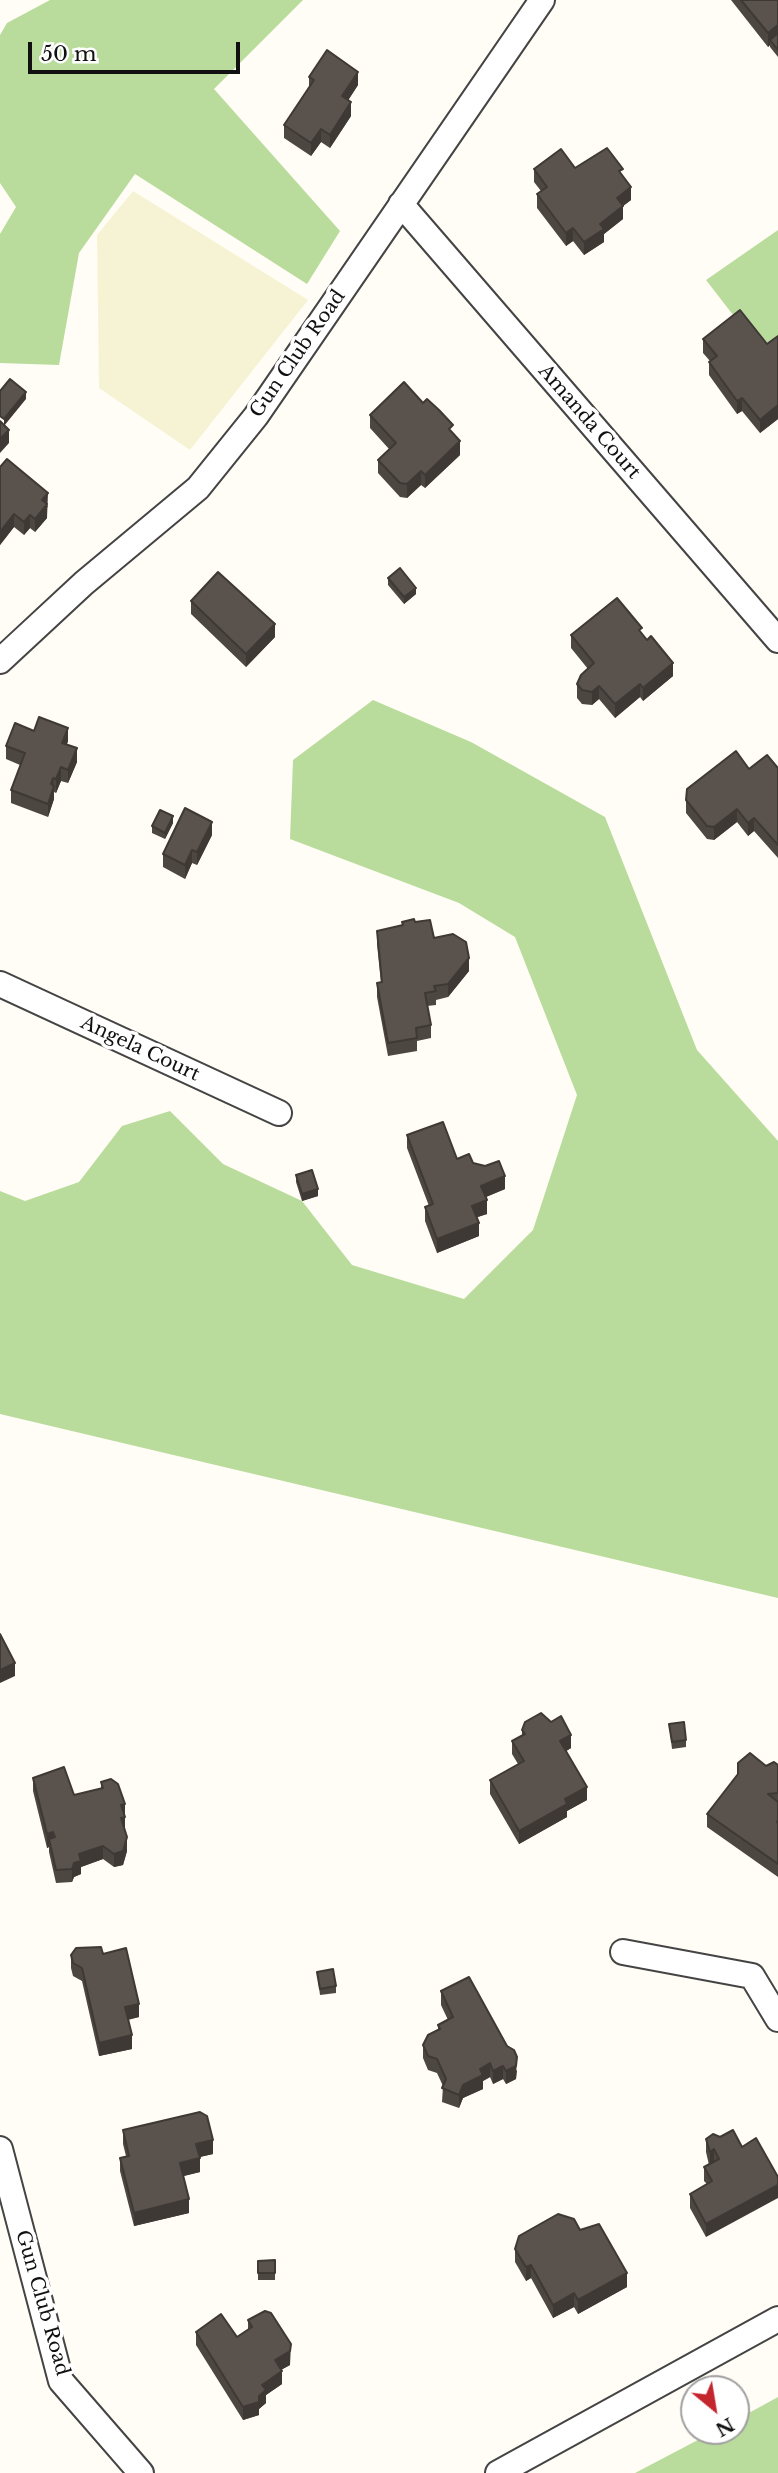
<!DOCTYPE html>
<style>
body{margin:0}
#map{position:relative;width:778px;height:2473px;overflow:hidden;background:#fffdf5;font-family:"Libre Baskerville",serif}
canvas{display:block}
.north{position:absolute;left:680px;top:2375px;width:70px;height:70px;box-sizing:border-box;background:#fff;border:2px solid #a0a0a0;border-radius:50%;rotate:150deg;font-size:19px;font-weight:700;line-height:28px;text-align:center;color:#111}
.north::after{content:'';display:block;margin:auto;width:24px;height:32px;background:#c4262e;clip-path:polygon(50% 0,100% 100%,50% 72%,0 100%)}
.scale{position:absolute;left:28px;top:42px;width:212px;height:32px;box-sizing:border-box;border:4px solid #111;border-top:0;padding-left:9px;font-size:21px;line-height:24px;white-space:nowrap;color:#111;-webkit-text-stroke:5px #fff;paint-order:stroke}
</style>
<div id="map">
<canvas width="778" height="2473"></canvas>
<div class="north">N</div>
<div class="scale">50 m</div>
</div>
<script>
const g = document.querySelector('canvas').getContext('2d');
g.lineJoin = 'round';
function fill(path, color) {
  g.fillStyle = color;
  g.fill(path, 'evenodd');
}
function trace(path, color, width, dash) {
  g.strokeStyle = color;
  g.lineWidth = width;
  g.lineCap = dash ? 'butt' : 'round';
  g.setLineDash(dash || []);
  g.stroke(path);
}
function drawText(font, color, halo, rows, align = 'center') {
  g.font = font + ' "Libre Baskerville",serif';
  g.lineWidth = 7;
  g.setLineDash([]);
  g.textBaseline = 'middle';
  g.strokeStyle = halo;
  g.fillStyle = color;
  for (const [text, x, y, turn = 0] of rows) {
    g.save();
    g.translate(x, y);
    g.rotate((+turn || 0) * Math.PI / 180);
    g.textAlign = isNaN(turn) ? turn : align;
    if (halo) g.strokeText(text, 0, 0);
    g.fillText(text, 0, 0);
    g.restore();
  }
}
fill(new Path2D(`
 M133,191L308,300L190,450L99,388L97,235Z`), '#f6f3d4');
fill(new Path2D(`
 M50,0H303L214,89L340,231L307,284L135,174L79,253L59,365L0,363V234L16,207L0,183V35L7,23Z
 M778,230V373L706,280Z
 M373,700L471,742L605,817L697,1050L778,1141V1598L0,1414V1191L25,1201L79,1182L122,1126L170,1111L223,1164L302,1201L352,1265L464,1299L533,1230L577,1095L515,937L459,903L290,839L293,760Z
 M778,2397V2473H635L715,2431H736V2420Z`), '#b9dc9c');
const minor = new Path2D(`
 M401,204L778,640
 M0,661L84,583L198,488L256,416L542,0
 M0,984L279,1113
 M623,1952L752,1976L778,2019
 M0,2149L61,2381L141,2473
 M498,2473L778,2319`);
trace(minor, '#444', 28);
trace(minor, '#fff', 24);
fill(new Path2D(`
 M731,0H778V57L770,47V45L768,47Z
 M309,77L358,85L348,100L351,116L330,148L321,142L311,156L284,138V125L309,88Z
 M575,168L623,176L631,200L623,206V219L604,234V242L584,255L573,241L566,246L537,208V194L541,191L534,182V169Z
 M778,336V419L760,433L742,411L737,414L709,375V362L710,361L703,353V339L767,344Z
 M370,415L453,433L460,455L425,488L421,485L407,498L400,497L378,473V460L389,449L370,428Z
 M0,467L48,506L47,508V518L35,532L30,528L24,535L14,527L0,545Z
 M388,578L416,594L404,604L388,585Z
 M191,601L275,637L246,667L191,614Z
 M642,634L673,676L643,701L640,697L615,718L599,699L592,705L582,704L577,698V684L588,669L571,648V635Z
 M34,731L68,741L67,744L77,762L68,783L61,781L56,793L54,792V799L48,817L11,803V790L20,765L6,759V746Z
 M778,768V858L754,831L748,836L737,822L714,840L707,839L686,813V800L749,769Z
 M173,823L165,839L152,833V826Z
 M212,835L197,865L192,863L185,879L163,867V854Z
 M402,922H415L434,938L469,971L448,997L436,1000V1005L427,1006L431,1025V1038L417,1041V1051L388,1056L377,997V983H381L377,944V931L402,925Z
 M407,1135L457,1159L473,1163L505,1189L486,1197L487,1214L477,1217L479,1236L437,1253L425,1221V1207L429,1206L407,1148Z
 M296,1175L318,1196L302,1201L296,1182Z
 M669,1724L686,1740V1747L672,1749Z
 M522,1730L571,1748L566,1751L587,1800L567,1811V1817L519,1844L490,1794V1780L518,1764L512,1754V1741L522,1735Z
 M738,1763L766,1766L778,1765V1877L707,1827V1814L738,1775Z
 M33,1778L74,1795L101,1789V1782L125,1804V1830L127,1851L123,1865L114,1867L103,1859L81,1867V1874L74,1877L72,1882L56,1883L49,1852V1847L47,1848L33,1791Z
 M71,1955L139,2017L128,2020L132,2049L99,2056L82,1981L73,1976L71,1968Z
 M317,1972L336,1986V1993L320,1995Z
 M441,1991L517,2071L516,2079L506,2084L503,2079L493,2084L490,2077L483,2081V2089L463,2098L459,2108L442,2102L443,2086L437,2073L428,2070L423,2058V2045L438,2030V2025L448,2020L441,2005Z
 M123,2130L213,2154L199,2157L200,2172L183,2176L189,2213L134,2226L120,2171V2158L126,2156L123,2144Z
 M733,2130L706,2237L690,2208V2194L707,2184L704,2181V2167L709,2165L706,2152V2139L720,2137Z
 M580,2230L627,2287L578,2314L574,2307L553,2318L531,2278L526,2281L515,2262V2249Z
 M275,2260V2280H258V2261Z
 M248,2320L290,2365L281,2370L282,2384L266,2395V2403L259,2409V2415L243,2420L196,2345V2332L237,2337L248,2330Z`), '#4d4742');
fill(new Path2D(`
 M778,25V38L770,40V45L768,47V33Z
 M358,72V85L342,110V96Z
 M351,102V116L330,148V135Z
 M321,129V142L311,156V143Z
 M631,187V200L623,206V219L604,234V242L584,255V242L600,224L617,198Z
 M573,228V241L566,246V233Z
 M26,392V399L4,426V419Z
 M742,398V411L737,414V401Z
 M778,405V419L760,433V420Z
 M9,430V443L0,453V439Z
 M460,441V455L425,488V475Z
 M421,471V485L407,498V484Z
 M48,493L47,518L35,532V519L42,500Z
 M14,514V527L0,545V532Z
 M30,515V528L24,535V522Z
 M416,588V594L404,604V597Z
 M275,624V637L246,667V654Z
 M673,663V676L643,701V688Z
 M640,684V697L615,718V704Z
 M599,686V699L592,705V692Z
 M68,728V741L62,756V743Z
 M77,748V762L68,783V770Z
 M61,767V781L56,793V779Z
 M53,778L54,799L48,817V804L51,784Z
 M737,809V822L714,840V827Z
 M173,816V823L165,839V833Z
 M754,818V831L748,836V823Z
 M212,822V835L197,865V852Z
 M192,850V863L185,879V865Z
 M469,958V971L448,997V984Z
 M505,1176V1189L481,1199V1186Z
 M318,1189V1196L302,1201V1194Z
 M487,1200V1214L472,1219V1206Z
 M479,1223V1236L437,1253V1239Z
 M15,1663V1676L0,1683V1670Z
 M571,1735V1748L560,1755V1741Z
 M587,1787V1800L567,1811V1817L519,1844V1831L565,1799Z
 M125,1804V1830L121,1831V1805Z
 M53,1832V1846L49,1839V1847L47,1848V1834Z
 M127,1837V1851L123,1865L114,1867V1854Z
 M103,1846V1859L81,1867V1874L74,1877L72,1882V1869L79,1854Z
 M139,2004V2017L125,2020V2007Z
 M132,2035V2049L99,2056V2043Z
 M517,2057L516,2079L506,2084V2071Z
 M490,2063V2077L483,2081V2089L463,2098L459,2108V2095L463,2085L480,2069Z
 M503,2066V2079L493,2084V2071Z
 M213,2140V2154L196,2158V2144Z
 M714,2149V2163L710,2165V2152Z
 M200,2158V2172L180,2177V2163Z
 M778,2185V2198L706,2237V2224Z
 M189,2199V2213L134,2226V2213Z
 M531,2265V2278L526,2281V2267Z
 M627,2273V2287L578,2314V2300Z
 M574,2293V2307L553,2318V2305Z
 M291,2344L290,2365L275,2373V2360Z
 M282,2371V2384L266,2395V2403L259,2409V2415L243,2420V2407L259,2396L262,2385Z`), '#3f3936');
const building = new Path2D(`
 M741,0H778V25L768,33Z
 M778,33V50L770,40Z
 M327,50L358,72L342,96L351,102L330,135L321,129L311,143L284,125L314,80L309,77Z
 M607,148L623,169L619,171L631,187L617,198L623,206L600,224L604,229L584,242L573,228L566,233L537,194L547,187L534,169L561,149L575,168Z
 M740,310L767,344L778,336V405L760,420L742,398L737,401L709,362L717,356L703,339Z
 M10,379L26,392L4,419L0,416V391Z
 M404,382L423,403L427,399L439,410L453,425L449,429L460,441L425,475L421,471L407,484L400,483L378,460L396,443L370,415Z
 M0,421L9,430L0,439Z
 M7,459L48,493L42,500L47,504L35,519L30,515L24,522L14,514L0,532V467Z
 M400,568L416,588L404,597L388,578Z
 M218,572L275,624L246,654L191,601Z
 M617,598L642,628L639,630L647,640L651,636L673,663L643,688L640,684L615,704L599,686L592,692L582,690L577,684L581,675L594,663L571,635Z
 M39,717L68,728L62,743L77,748L68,770L61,767L56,779L53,778L51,784L54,786L48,804L11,790L25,753L6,746L15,723L34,731Z
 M736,751L749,769L767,755L778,768V845L754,818L748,823L737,809L714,827L707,826L686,800L687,789Z
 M185,808L212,822L197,852L192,850L185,865L163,854Z
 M160,810L173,816L165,833L152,826Z
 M414,919L415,922L430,920L434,938L453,934L466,942L469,958L448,984L434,986L436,991L425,993L431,1025L416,1028L417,1038L388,1043L377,983L382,982L377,931L403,925L402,922Z
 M443,1122L457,1159L469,1154L473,1163L485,1166L499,1161L505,1176L481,1186L487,1200L472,1206L479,1223L437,1239L425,1207L433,1204L407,1135Z
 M312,1170L318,1189L302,1194L296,1175Z
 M0,1634L15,1663L0,1670Z
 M541,1713L551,1722L561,1716L571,1735L560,1741L587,1787L565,1799L567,1804L519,1831L490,1780L524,1761L512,1741L525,1734L522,1730L525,1722Z
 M684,1722L686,1740L672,1742L669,1724Z
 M750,1753L766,1766L774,1762L778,1765V1793L768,1794L778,1802V1820L777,1822L778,1823V1864L707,1814L738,1774V1763Z
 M64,1767L74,1795L103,1788L101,1782L111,1779L118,1784L125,1804L121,1805L125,1817L121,1818L127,1837L123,1851L114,1854L103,1846L79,1854L81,1861L74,1863L72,1869L56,1870L49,1839L55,1837L53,1832L47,1834L33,1778Z
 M101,1947L103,1954L126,1948L139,2004L125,2007L132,2035L99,2043L82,1968L73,1963L71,1955L76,1948Z
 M333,1969L336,1986L320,1989L317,1972Z
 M469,1977L507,2046L514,2050L517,2057L516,2066L506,2071L503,2066L493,2071L490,2063L480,2069L483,2075L463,2085L459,2095L442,2088L446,2079L437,2059L428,2056L423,2045L428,2035L440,2029L438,2025L453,2017L441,1991Z
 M200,2112L207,2116L213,2140L196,2144L200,2158L180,2163L189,2199L134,2213L120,2158L129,2156L123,2130Z
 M733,2130L742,2147L756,2138L778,2177V2185L706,2224L690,2194L712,2181L704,2167L719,2159L714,2149L710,2152L706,2139L713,2134L720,2137Z
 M558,2214L574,2219L580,2230L599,2224L627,2273L578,2300L574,2293L553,2305L531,2265L526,2267L515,2249L519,2236Z
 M275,2260V2273H258V2261Z
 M265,2311L271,2313L291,2344L290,2351L275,2360L282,2371L262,2385L266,2390L259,2396V2402L243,2407L196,2332L221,2314L237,2337L252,2327L248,2320Z`);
fill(building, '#5a524d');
trace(building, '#3f3936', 2);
drawText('19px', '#111', '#fff', [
 ["Gun Club Road",298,354,-55],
 ["Amanda Court",589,422,49],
 ["Angela Court",140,1049,25],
 ["Gun Club Road",42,2303,74]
]);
</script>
